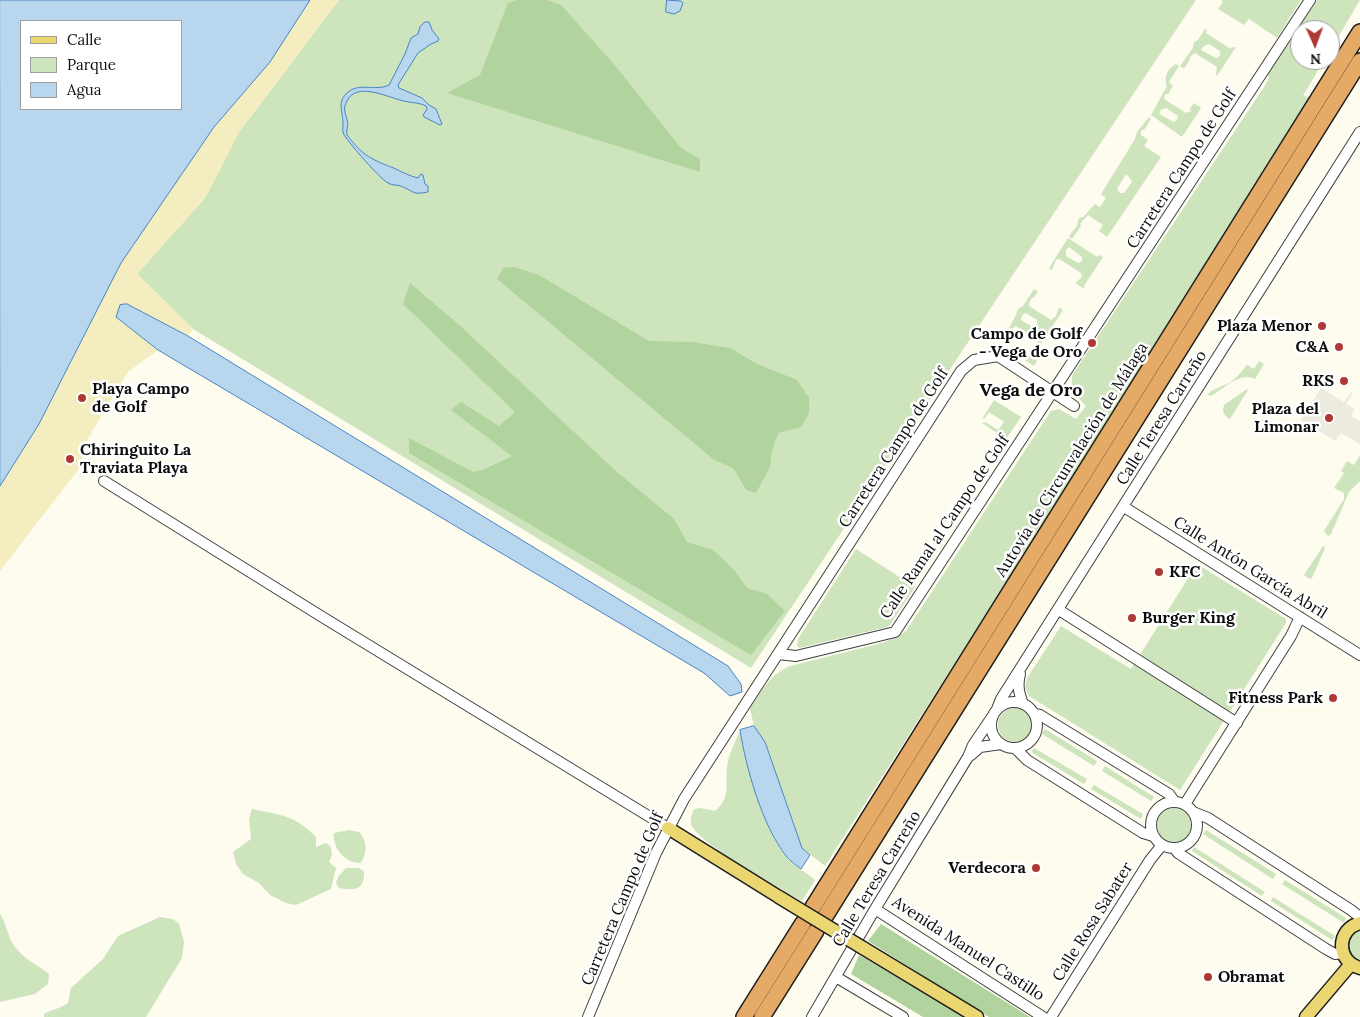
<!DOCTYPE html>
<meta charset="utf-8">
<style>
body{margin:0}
#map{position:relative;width:1360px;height:1017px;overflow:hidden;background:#fdfcef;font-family:Lora,serif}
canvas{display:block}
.legend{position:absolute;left:20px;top:20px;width:162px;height:90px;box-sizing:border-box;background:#fff;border:1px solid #9e9e9e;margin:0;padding:6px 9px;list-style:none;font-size:15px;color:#0d0d0d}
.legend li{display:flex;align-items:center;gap:10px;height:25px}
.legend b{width:25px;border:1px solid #9e9e9e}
.north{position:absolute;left:1290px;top:20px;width:50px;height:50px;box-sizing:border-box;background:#fff;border:1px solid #9e9e9e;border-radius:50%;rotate:178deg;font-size:14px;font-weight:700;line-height:20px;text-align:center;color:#0d0d0d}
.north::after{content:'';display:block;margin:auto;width:18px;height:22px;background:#ae3834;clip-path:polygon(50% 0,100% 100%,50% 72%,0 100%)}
</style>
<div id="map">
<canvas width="1360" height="1017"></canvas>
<ul class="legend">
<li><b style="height:6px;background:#ead772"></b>Calle</li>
<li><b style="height:14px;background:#cee4bc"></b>Parque</li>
<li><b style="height:14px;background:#b9d6ef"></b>Agua</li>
</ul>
<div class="north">N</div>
</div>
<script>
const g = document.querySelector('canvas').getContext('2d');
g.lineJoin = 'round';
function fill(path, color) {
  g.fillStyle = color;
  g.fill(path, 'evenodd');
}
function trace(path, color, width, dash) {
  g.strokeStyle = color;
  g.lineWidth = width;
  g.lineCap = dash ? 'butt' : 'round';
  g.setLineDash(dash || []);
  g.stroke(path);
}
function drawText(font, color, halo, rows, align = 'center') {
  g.font = font + ' Lora,serif';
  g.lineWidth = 5;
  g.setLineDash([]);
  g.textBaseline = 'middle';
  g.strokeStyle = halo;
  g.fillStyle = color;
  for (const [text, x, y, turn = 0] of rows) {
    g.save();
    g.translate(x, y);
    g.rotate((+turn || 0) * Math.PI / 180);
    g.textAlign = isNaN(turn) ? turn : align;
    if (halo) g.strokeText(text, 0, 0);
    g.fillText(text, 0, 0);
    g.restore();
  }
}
fill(new Path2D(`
 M339,0H1196L751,668L193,329L137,274L205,198L239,132Z
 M1221,0H1301L1277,38L1249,19L1244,25L1218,9L1223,2Z
 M1317,0H1360L1330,51V30H1300V60H1324L1303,96L1309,97L1024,553H1021L1018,556L1020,561L825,866L802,848L765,742L754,726L750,708C763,690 769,675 790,666L882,643L895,638L906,631L1051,411L1059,409L1076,419L1086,406C1076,396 1069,389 1073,374L1264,87L1269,78L1267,74Z
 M1205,29L1207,30L1206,33L1229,48L1236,47L1217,76L1216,75L1217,67L1195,53L1190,57L1189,61L1184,69L1180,66L1193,48L1194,42L1198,40ZM1209,44L1220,51V56L1216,58L1201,50L1204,46Z
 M1176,64L1179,66L1169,82L1173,86L1168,94H1165L1164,99L1186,113L1191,111L1190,108L1194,103L1201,108L1182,137L1151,115L1167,86C1163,77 1168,68 1176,64ZM1166,108L1178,116L1177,120L1174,122L1159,114L1161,110Z
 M1149,117L1151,119L1144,130H1141V135L1148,140L1144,146L1161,157L1107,237L1099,231L1103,225L1088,215L1080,224L1081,226L1072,239L1069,236L1077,226L1079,218L1083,217L1095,204L1100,207L1106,198L1101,194L1135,139L1137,132ZM1126,174L1129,177L1132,182L1124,193H1120L1117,189Z
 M1068,238L1097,257L1099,255L1103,257L1084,286L1085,289L1075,283L1082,277L1081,273L1059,259L1056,260L1052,270L1049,268ZM1069,247L1082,257V261L1078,263L1066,256V250Z
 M1034,289L1038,292L1034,297L1030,300L1029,306L1051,320L1056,316L1059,307L1063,310L1034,355L1037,361L1034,366L1025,360L1032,348H1035L1038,340L1016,326L1009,331L1008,330L1015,317L1018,309L1023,306ZM1026,313L1037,320V325L1033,327L1021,320L1022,315Z
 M1259,361L1264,364L1255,379C1240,371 1224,389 1211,396L1207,395C1213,388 1221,387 1229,383C1237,378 1241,372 1247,365L1254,369Z
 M1247,389L1248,390L1230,419C1224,416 1222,412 1224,405Z
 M994,400L1021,417L1006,439L982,423L985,422L998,430L1004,422L989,412L985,418L982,419Z
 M1360,455V481L1349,492L1331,534L1328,536L1324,531L1344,499V493L1334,488L1344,473L1341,471L1347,461L1354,465Z
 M1323,546L1325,548L1312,578L1310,579L1304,575Z
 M856,549L915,587L890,625L887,627L799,648L797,645L798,639Z
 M1197,564L1286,619V623L1180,790L1029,696L1025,687L1027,678L1061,626L1131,669Z
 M998 725a17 17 0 1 1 34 0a17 17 0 1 1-34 0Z
 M1045,729L1097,761L1094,766L1042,734Z
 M740,730C745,762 765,835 788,859C796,867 807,873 815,880L802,901C780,888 699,845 691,824C690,819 692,814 694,809L701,808L715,811C731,798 725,785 727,767C728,755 736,741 740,730Z
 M1034,748L1087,779L1084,784L1031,752Z
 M1105,766L1154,797L1151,801L1102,771Z
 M1094,785L1143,814L1141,819L1091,789Z
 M1157 825a17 17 0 1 1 34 0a17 17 0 1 1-34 0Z
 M252,809C280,815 295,815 316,837V847L326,843L331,847L332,855L329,862L336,868L331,889L296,905L286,903L270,895L259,883L243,874L236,864L233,852L251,839L249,819Z
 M349,830L359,832C368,843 367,851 361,863C346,864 332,848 334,833Z
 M1206,830L1276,874L1273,879L1203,834Z
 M1194,847L1265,892L1262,896L1192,851Z
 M346,868H359L364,871C365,890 355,891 339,888L336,883L338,877Z
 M1285,880L1346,918L1344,923L1282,884Z
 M1273,897L1335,936L1332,940L1271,901Z
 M0,914C7,924 8,939 15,947C24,959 38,965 49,974L48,984L35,994L0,1002Z
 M160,917L173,919L179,924L184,942L182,958L146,1017H44V1014C52,1009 60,1009 68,1003L71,988L103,959L118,936Z
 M1360,930V961C1345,954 1345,937 1360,930Z`), '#cee4bc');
fill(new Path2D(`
 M517,0H547L561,5L613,63L681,148L700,159V172L447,93L480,75L508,3Z
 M514,267L539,275L649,341L692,342L730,348L757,364L797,380L809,398V413L801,427L778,433L772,451L770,467L756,493L746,490L734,469L713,459L497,279L503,268Z
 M410,283L458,324L617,472L674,519L687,542L713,550L735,571L747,588L767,594L785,611L751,655L409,453V438L473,472L483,470L512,456L451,410L461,402L499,426L515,412L403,304Z
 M881,924L1030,1017H989L868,941Z
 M859,955L964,1017H923L851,974Z`), '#b1d39d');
fill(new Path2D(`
 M310,0H339L239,132L205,198L137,274L193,329L188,336L127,304L116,317L158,350L128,372L84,445L81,466L0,571V486L39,424L121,263L214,127L270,62Z`), '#f4edc0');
fill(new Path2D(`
 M1321,388L1344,402L1351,392L1353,393L1346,404L1355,409L1351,416L1360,421V444L1341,433L1335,441L1301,420Z`), '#edeadf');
const water = new Path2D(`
 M0,0H310L270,62L214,127L121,263L39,424L0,486ZM21,21H181V109H21Z
 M667,0L681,1L683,3L680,11L674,14L666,12Z
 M425,22H429L432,30L439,39L438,41L431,44L418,53L398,85L399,88L422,98L429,105L436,109L442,124L440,125L424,117L423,115L427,109L426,106C418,102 409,103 400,100C385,96 356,82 347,101C345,104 344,108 345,112C345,115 347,117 347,120C349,125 346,129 347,135C364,157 371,159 396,169C404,173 410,176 418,178L421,174L423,175L425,184L428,186V192C412,195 415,192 403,187C398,184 392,186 388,183C379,178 350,144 344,135C342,131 343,128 343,123C343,113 337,103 346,94C358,81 375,92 389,85L405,54L411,38L418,34L420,27Z
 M127,304L188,336L728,666L741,684L742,692L730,696L704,673L158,350L116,317L120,305Z
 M754,726L765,742L802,848L810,855L801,869C796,865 790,861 786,856C762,825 746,768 740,730Z`);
fill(water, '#b9d6ef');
trace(water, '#4885bf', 1);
const minor = new Path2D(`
 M104,481L324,618L668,828
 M1124,507L1360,655
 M1059,610L1237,723
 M778,654L796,656L895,632L1310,0
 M1020,674C1017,686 1019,693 1023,704
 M991 725a23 23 0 1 1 46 0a23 23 0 1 1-46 0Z
 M997,709L1001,699L1360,132
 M1035,714L1040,715L1169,794L1174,801
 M1015,748L1027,760L1143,833L1153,836
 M971,755L980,747L1001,744
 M1151 825a23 23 0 1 1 46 0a23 23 0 1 1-46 0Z
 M1185,804L1291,636L1300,617
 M1193,812L1208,818L1351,910L1360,917
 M1174,848L1178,853L1326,949L1335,954L1343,953
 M875,909L1043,1017
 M836,977L903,1017
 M588,1017L656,853L684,799L961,371L974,360L998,356L1074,406
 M812,1017L875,909L968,757L973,745L992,717
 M1051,1017L1150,860L1162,845`);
const major = new Path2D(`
 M668,828L779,897
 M1360,923C1336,929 1336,962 1360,968
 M863,948L977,1017
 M1306,1017L1351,964`);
const highway = new Path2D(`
 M813,907L1360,32
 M826,915L1360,61
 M744,1017L803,923
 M762,1017L816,931`);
trace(minor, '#404040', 12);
trace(major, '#1e1e1e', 15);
trace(highway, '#1e1e1e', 18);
trace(minor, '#fff', 10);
trace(major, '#ead772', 12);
trace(highway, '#e5aa66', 15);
const majorBridge = new Path2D(`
 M779,897L863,948`);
trace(majorBridge, '#1e1e1e', 15, []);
trace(majorBridge, '#ead772', 12);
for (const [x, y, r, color] of [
 [1322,326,5,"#ae3834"],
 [1092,343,5,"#ae3834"],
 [1339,347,5,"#ae3834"],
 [1344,381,5,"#ae3834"],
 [82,398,5,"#ae3834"],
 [1329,418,5,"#ae3834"],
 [70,459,5,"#ae3834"],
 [1159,572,5,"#ae3834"],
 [1132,618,5,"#ae3834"],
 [1333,698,5,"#ae3834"],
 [1036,868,5,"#ae3834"],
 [1208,977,5,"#ae3834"]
]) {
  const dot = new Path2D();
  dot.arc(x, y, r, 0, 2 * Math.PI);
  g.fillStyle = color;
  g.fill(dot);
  trace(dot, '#fff', 2);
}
drawText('16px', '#0d0d0d', '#fff', [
 ["Carretera Campo de Golf",1182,169,-57],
 ["Calle Teresa Carreño",1162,418,-58],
 ["Carretera Campo de Golf",894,448,-57],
 ["Autovía de Circunvalación de Málaga",1072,460,-58],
 ["Calle Ramal al Campo de Golf",945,527,-56],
 ["Calle Antón García Abril",1250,568,32],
 ["Calle Teresa Carreño",877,879,-59],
 ["Carretera Campo de Golf",623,899,-67],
 ["Calle Rosa Sabater",1093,922,-58],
 ["Avenida Manuel Castillo",968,949,33]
]);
drawText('bold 16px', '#0d0d0d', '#fff', [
 ["Plaza Menor",1312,326],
 ["Campo de Golf",1082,334],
 ["- Vega de Oro",1082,352],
 ["C&A",1329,347],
 ["RKS",1334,381],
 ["Playa Campo",92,389,"left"],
 ["de Golf",92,407,"left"],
 ["Plaza del",1319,409],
 ["Limonar",1319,427],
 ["Chiringuito La",80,450,"left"],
 ["Traviata Playa",80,468,"left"],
 ["KFC",1169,572,"left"],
 ["Burger King",1142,618,"left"],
 ["Fitness Park",1323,698],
 ["Verdecora",1026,868],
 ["Obramat",1218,977,"left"]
], 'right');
drawText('bold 18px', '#0d0d0d', '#fff', [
 ["Vega de Oro",1031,391]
]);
</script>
